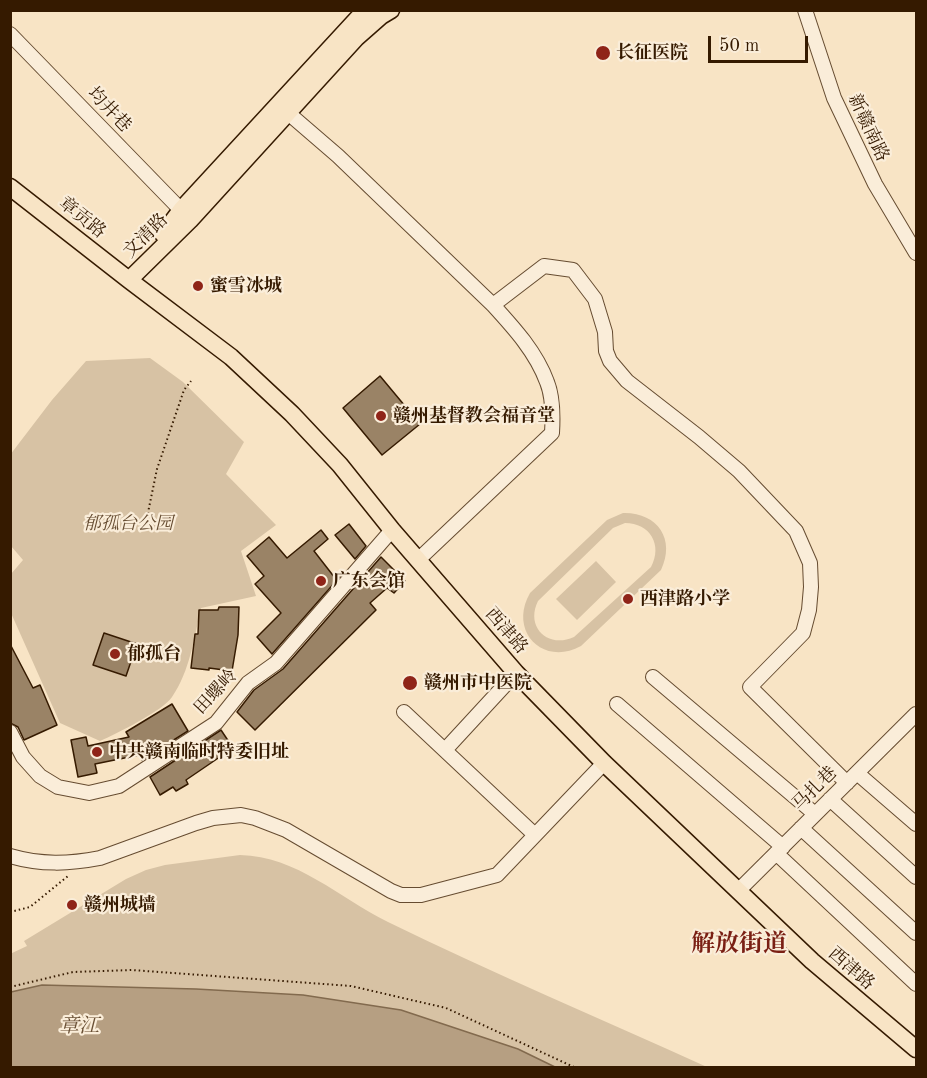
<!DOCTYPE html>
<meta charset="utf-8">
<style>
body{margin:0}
#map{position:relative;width:927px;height:1078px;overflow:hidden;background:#f8e4c5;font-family:"Old Standard TT",serif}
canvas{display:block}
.frame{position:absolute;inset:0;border:12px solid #351a00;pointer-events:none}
.scale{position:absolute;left:708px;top:36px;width:100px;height:27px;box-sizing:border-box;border:3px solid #351a00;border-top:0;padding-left:8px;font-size:18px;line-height:21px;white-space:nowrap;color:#351a00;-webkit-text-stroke:4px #faedd9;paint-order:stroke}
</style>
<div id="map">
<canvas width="927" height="1078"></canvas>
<div class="frame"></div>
<div class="scale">50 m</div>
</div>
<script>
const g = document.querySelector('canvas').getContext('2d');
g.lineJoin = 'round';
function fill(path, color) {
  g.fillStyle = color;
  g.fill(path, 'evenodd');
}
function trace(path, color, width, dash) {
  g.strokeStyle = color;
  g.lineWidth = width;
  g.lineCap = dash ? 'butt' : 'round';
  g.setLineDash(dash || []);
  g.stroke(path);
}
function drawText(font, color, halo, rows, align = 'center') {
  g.font = font + ' "Old Standard TT","Noto Serif SC",serif';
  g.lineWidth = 4.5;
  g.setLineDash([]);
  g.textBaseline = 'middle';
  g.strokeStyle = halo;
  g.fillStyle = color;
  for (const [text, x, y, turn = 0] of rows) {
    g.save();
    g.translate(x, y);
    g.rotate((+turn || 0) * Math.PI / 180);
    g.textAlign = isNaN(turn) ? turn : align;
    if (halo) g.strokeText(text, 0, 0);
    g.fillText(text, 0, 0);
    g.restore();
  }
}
fill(new Path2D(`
 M150,358L183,382L244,442L226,474L276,525L241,551L256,596L201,608C194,638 190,671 172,697C164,710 116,734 100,741L60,723L11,613V574L23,560L11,546L10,455L52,400L86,361Z
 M623,513C657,512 676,539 661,570L581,646C543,667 508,631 530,593L607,520ZM625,523C650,523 663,545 651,567L574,637C548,649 525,627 538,601L613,528Z
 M596,561L616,582L577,620L556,599Z
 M240,855C297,856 339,898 388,922C493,973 601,1019 707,1067H555L518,1049L11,992L10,954L27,946L24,941L126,879L146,870L165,865Z`), '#d7c2a4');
const water = new Path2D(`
 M42,985L196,989L303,995L401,1010L518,1049L555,1067H11V992Z`);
fill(water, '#b69f82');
trace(water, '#826a4e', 1.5);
const building = new Path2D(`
 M380,376L420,424L382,455L343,408Z
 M349,524L366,546L355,559L335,535Z
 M321,530L328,539L314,551L335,578L344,572L272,654L257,637L281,613L255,584L264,576L247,556L269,537L287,558Z
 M381,557L405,581L394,593L387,588L370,603L376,610L255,730L237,712L254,690L283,669Z
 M219,607H239L238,635L232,671L209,668V670L191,668L195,634H198L199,610H218Z
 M104,633L137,644L126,676L93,665Z
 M10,644L33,688L40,685L57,725L24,740L18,727L10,723Z
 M172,704L188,731L142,760L139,755L95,764L97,773L78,777L71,740L86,737L88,746L129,737L126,732Z
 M221,730L233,748L186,780L188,784L176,791L173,787L160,795L150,777Z`);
fill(building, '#9a8366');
trace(building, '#351a00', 1.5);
const minor = new Path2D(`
 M805,10L834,98L875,184L916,253
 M10,34L181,210
 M280,106L338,156L493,305C514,328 536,352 547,382C553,397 553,417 552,433L419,559
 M493,305L544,266L573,270L595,299L605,332L606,351L610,361L627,381L699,437L739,471L796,531L810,563L811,587L809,610L803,633L750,687L847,783
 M653,677L815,814
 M617,704L783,847
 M404,712L535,835
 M10,732L23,757L40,776L58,787L89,793L119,786L216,723L248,683L276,663L392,530
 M445,750L516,673
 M857,773L916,824
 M830,799L916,877
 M801,828L916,933
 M776,853L916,984
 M10,856C41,865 69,864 100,858L196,823L213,818L241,815L255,818L286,830L391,891L401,895H421L497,875L604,763
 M738,891L916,714`);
const major = new Path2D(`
 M10,187L129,280L231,357L292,414L340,465L392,530L516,673L604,763L812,961L916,1049
 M163,234L181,210L358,18L369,10
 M129,280L190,220L356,38L381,16L391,10`);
trace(minor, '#664c31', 16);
trace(major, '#351a00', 19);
trace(new Path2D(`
 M145,527L157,469L184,390L191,381
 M10,912L30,907L68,876
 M10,987L73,972L132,970L351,986L446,1008L576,1068`), '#351a00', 2, [1.5, 3]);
trace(minor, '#faedd9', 14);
trace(major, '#f8e4c5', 16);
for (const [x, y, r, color] of [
 [603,53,8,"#8f2418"],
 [198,286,6,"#8f2418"],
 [381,416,6,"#8f2418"],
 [321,581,6,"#8f2418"],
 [628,599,6,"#8f2418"],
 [115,654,6,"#8f2418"],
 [410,683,8,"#8f2418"],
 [97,752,6,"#8f2418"],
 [72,905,6,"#8f2418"]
]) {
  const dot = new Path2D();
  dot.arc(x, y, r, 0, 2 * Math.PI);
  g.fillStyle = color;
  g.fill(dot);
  trace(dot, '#faedd9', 2);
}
drawText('bold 18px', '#351a00', '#faedd9', [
 ["长征医院",616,53],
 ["蜜雪冰城",210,286],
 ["赣州基督教会福音堂",393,416],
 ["广东会馆",333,581],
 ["西津路小学",640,599],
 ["郁孤台",127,654],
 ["赣州市中医院",424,683],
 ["中共赣南临时特委旧址",109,752],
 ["赣州城墙",84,905]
], 'left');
drawText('18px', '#351a00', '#faedd9', [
 ["均井巷",109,110,46],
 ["新赣南路",868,128,65],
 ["章贡路",82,218,39],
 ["文清路",146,236,-45],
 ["西津路",506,631,49],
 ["田螺岭",216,692,-47],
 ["马扎巷",815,789,-45],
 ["西津路",851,969,41]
]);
drawText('italic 18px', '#664c31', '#faedd9', [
 ["郁孤台公园",128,524]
]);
drawText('italic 20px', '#694f34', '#faedd9', [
 ["章江",79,1027]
]);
drawText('bold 24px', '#7a1f14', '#faedd9', [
 ["解放街道",739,945]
]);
</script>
